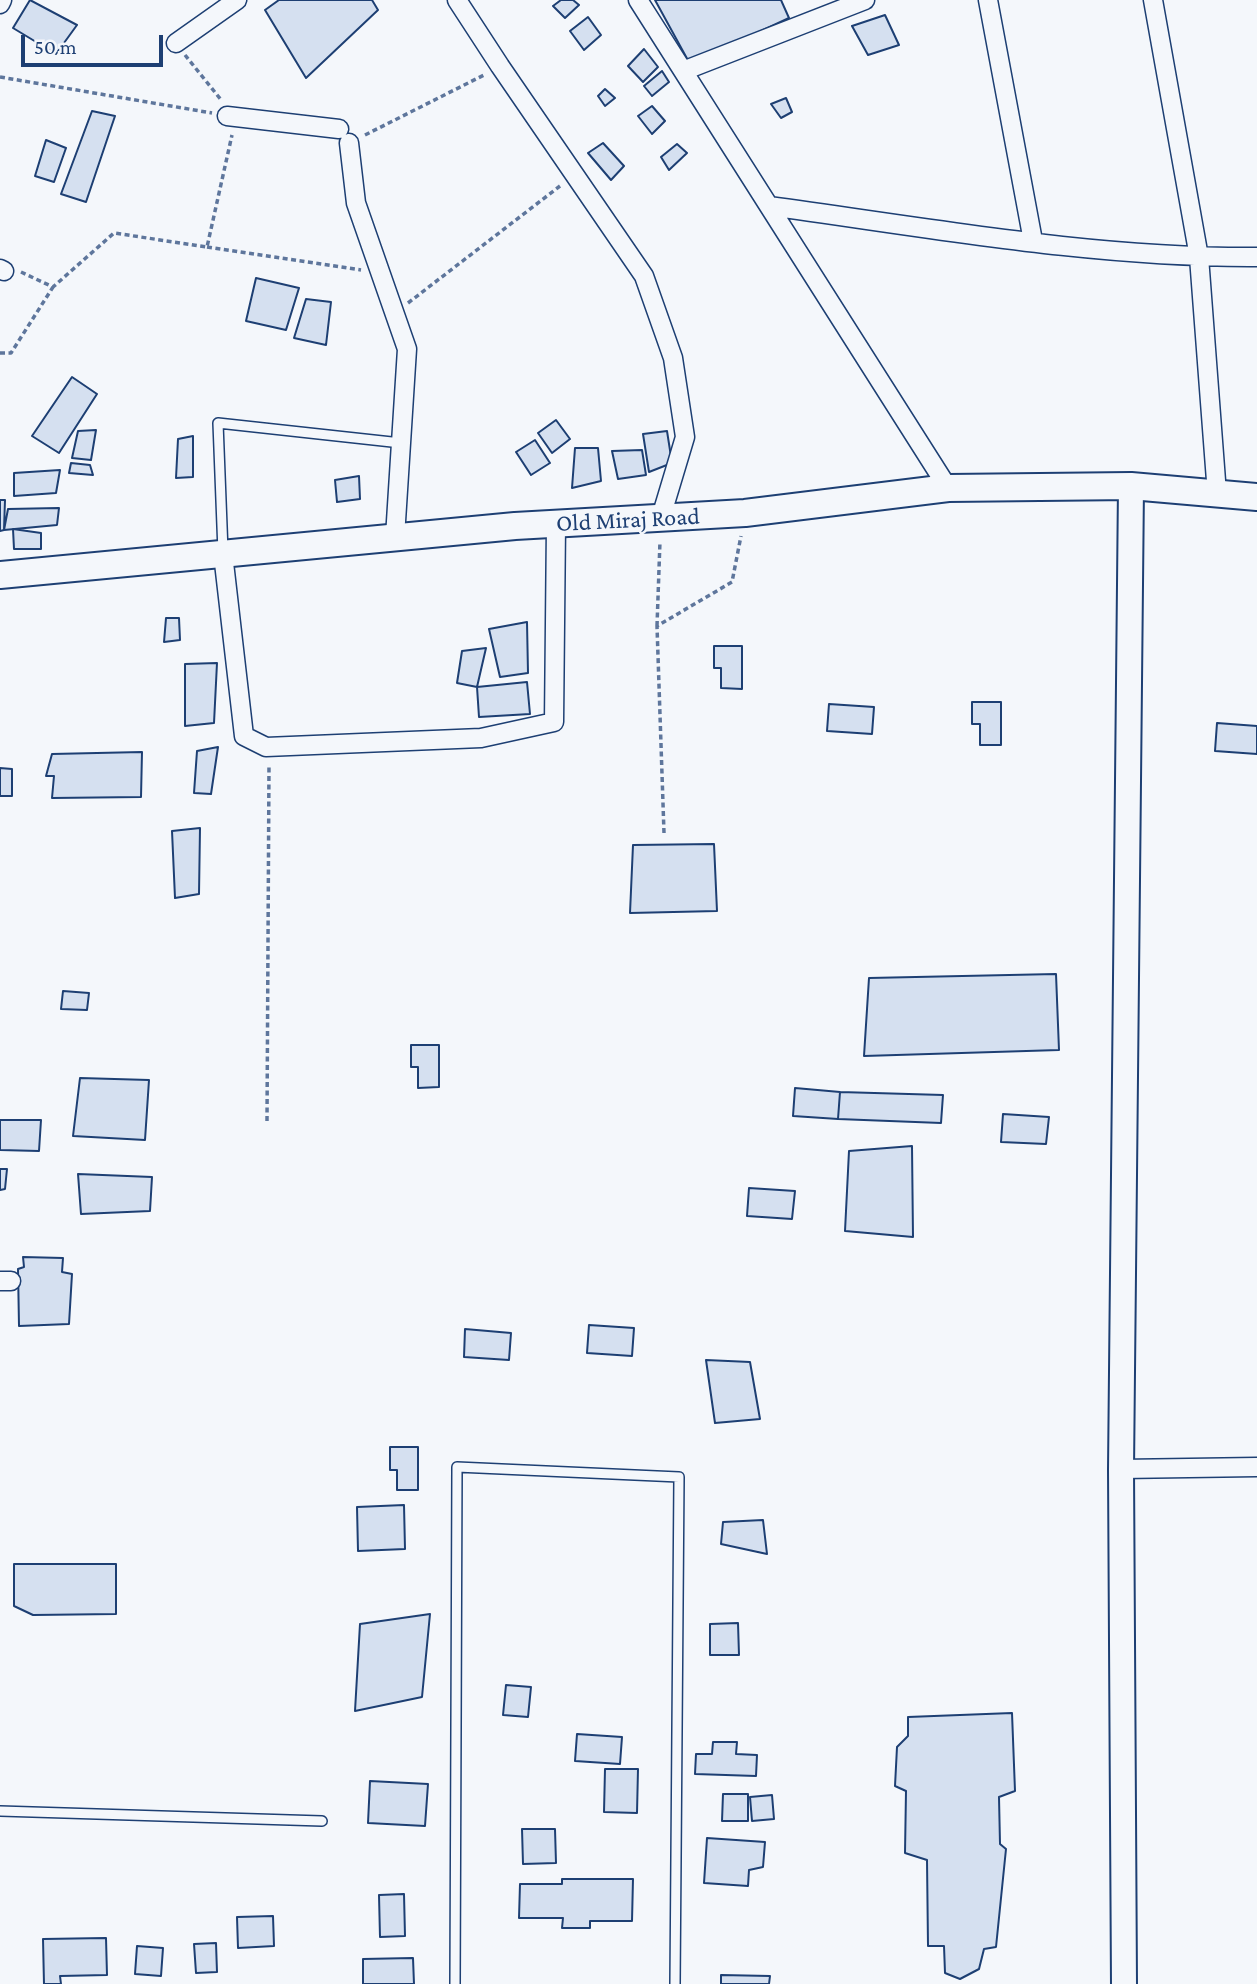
<!DOCTYPE html>
<style>
body{margin:0}
#map{position:relative;width:1257px;height:1984px;overflow:hidden;background:#f4f7fb;font-family:"Crimson Pro",serif}
canvas{display:block}
.scale{position:absolute;left:21px;top:35px;width:142px;height:32px;box-sizing:border-box;border:4px solid #1d3f73;border-top:0;padding-left:9px;font-size:21px;line-height:24px;white-space:nowrap;color:#1d3f73;-webkit-text-stroke:5px #f4f7fb;paint-order:stroke}
</style>
<div id="map">
<canvas width="1257" height="1984"></canvas>
<div class="scale">50 m</div>
</div>
<script>
const g = document.querySelector('canvas').getContext('2d');
g.lineJoin = 'round';
function fill(path, color) {
  g.fillStyle = color;
  g.fill(path, 'evenodd');
}
function trace(path, color, width, dash) {
  g.strokeStyle = color;
  g.lineWidth = width;
  g.lineCap = dash ? 'butt' : 'round';
  g.setLineDash(dash || []);
  g.stroke(path);
}
function drawText(font, color, halo, rows, align = 'center') {
  g.font = font + ' "Crimson Pro",serif';
  g.lineWidth = 5;
  g.setLineDash([]);
  g.textBaseline = 'middle';
  g.strokeStyle = halo;
  g.fillStyle = color;
  for (const [text, x, y, turn = 0] of rows) {
    g.save();
    g.translate(x, y);
    g.rotate((+turn || 0) * Math.PI / 180);
    g.textAlign = isNaN(turn) ? turn : align;
    if (halo) g.strokeText(text, 0, 0);
    g.fillText(text, 0, 0);
    g.restore();
  }
}
const building = new Path2D(`
 M30,0L77,25L56,54L13,28Z
 M279,0H372L378,10L306,78L265,10Z
 M561,0H573L579,5L565,18L553,6Z
 M655,0H781L789,18L690,64Z
 M885,15L899,45L868,55L852,26Z
 M588,17L601,35L584,50L570,31Z
 M644,49L658,67L643,82L628,66Z
 M662,71L669,82L652,96L644,86Z
 M605,89L615,98L605,106L598,96Z
 M786,98L792,112L781,118L771,104Z
 M652,106L665,121L652,134L638,116Z
 M92,111L115,116L86,202L61,194Z
 M46,140L66,148L54,182L35,176Z
 M603,143L624,166L611,180L588,153Z
 M677,144L687,153L669,170L661,157Z
 M256,278L299,288L286,330L246,321Z
 M306,299L331,302L326,345L294,338Z
 M72,377L97,394L59,453L32,436Z
 M556,420L570,439L552,453L538,433Z
 M96,430L91,460L72,458L78,431Z
 M667,431L672,463L649,472L643,434Z
 M193,436V477L176,478L178,439Z
 M535,440L550,463L531,475L516,452Z
 M575,448H598L601,481L572,488Z
 M642,450L646,475L618,479L612,451Z
 M71,463L90,465L93,475L69,473Z
 M60,470L56,493L14,496V473Z
 M359,476L360,499L337,502L335,480Z
 M0,500H5L4,530L0,531Z
 M59,508L57,525L4,530L8,509Z
 M13,529L41,533V549H14Z
 M166,618H179L180,640L164,642Z
 M527,622L528,673L500,677L489,629Z
 M714,646H742V689L721,688V668H714Z
 M486,648L477,687L457,683L462,651Z
 M217,663L214,723L185,726V664Z
 M527,682L530,714L479,717L477,687Z
 M972,702H1001V745H980V724H972Z
 M829,704L874,707L872,734L827,731Z
 M1217,723L1257,726V754L1215,751Z
 M218,747L211,794L194,793L197,751Z
 M142,752L141,797L52,798L54,776H46L52,754Z
 M0,768L12,769V796H0Z
 M200,828L199,894L175,898L172,831Z
 M714,844L717,911L630,913L633,845Z
 M1056,974L1059,1050L864,1056L869,978Z
 M63,991L89,993L87,1010L61,1009Z
 M411,1045H439V1087L418,1088V1067H411Z
 M80,1078L149,1080L145,1140L73,1136Z
 M795,1088L840,1092L838,1119L793,1116Z
 M840,1092L943,1095L941,1123L838,1119Z
 M1003,1114L1049,1117L1046,1144L1001,1142Z
 M0,1120H41L39,1151L0,1150Z
 M912,1146L913,1237L845,1231L849,1151Z
 M0,1169H7L5,1189L0,1190Z
 M78,1174L152,1177L150,1211L81,1214Z
 M749,1188L795,1191L792,1219L747,1216Z
 M23,1257L63,1258L62,1272L72,1274L69,1324L19,1326L18,1269L24,1267Z
 M589,1325L634,1328L632,1356L587,1353Z
 M465,1329L511,1333L509,1360L464,1357Z
 M706,1360L750,1362L760,1419L715,1423Z
 M390,1447H418V1490H397V1470H390Z
 M404,1505L405,1549L358,1551L357,1507Z
 M763,1520L767,1554L721,1544L723,1522Z
 M14,1564H116V1614L33,1615L14,1606Z
 M430,1614L422,1697L355,1711L360,1624Z
 M738,1623L739,1655H710V1624Z
 M506,1685L531,1687L528,1717L503,1715Z
 M1012,1713L1015,1791L999,1797L1000,1844L1006,1849L996,1947L984,1949L979,1969L960,1979L945,1973L944,1946H928L927,1860L905,1853L906,1791L895,1786L897,1747L908,1736V1717Z
 M577,1734L622,1737L620,1764L575,1761Z
 M713,1742H737L736,1754L757,1755L756,1776L695,1774L696,1754H712Z
 M605,1769H638L637,1813L604,1812Z
 M370,1781L428,1784L425,1826L368,1823Z
 M723,1794H748V1821H722Z
 M772,1795L774,1819L752,1821L750,1797Z
 M522,1829H555L556,1863L523,1864Z
 M707,1838L765,1842L763,1867L749,1870L748,1886L704,1883Z
 M562,1879H633L632,1921H590V1928H562L563,1918H519L520,1884H562Z
 M404,1894L405,1936L380,1937L379,1895Z
 M273,1916L274,1946L238,1948L237,1917Z
 M106,1938L107,1975L60,1976L61,1984H44L43,1939Z
 M216,1943L217,1972L196,1973L194,1944Z
 M137,1946L163,1948L161,1976L135,1974Z
 M413,1958L414,1984H363V1959Z
 M721,1975L770,1976L769,1984H721Z`);
fill(building, '#d5e0f0');
trace(building, '#1d3f73', 2);
const lane = new Path2D(`
 M223,552L218,423L401,443
 M0,1811L322,1821
 M455,1984L457,1467L679,1477L675,1984`);
const street = new Path2D(`
 M457,0L500,66L644,276L673,358L685,437L661,517
 M638,0L948,488
 M988,0L1033,241
 M1153,0L1199,257L1217,494
 M0,4L2,0
 M176,43L237,0
 M683,71L865,0
 M227,116L339,129
 M349,143L356,203L407,349L395,537
 M769,206C931,228 1094,258 1257,257
 M0,269L4,271
 M223,554L244,736L266,747L481,738L554,722L556,524
 M0,1281H11
 M1121,1469L1257,1467`);
const secondary = new Path2D(`
 M1124,1984L1121,1469L1131,486`);
const primary = new Path2D(`
 M0,575L515,526L745,513L948,488L1131,486L1257,497`);
trace(lane, '#1d3f73', 12);
trace(street, '#1d3f73', 21);
trace(secondary, '#1d3f73', 28);
trace(primary, '#1d3f73', 30);
trace(new Path2D(`
 M185,55L222,101
 M0,77L212,113
 M365,135L486,74
 M207,247L361,270
 M21,272L53,287L114,233L207,247L232,135
 M408,303L560,186
 M0,353H11L53,287
 M657,626L660,541
 M664,833L657,626L732,582L741,536
 M267,1121L269,765`), '#5e769c', 3.5, [5, 3.5]);
trace(lane, '#f4f7fb', 9);
trace(street, '#f4f7fb', 18);
trace(secondary, '#f4f7fb', 24);
trace(primary, '#f4f7fb', 26);
drawText('24px', '#1d3f73', '#f4f7fb', [
 ["Old Miraj Road",628,520,-3]
]);
</script>
